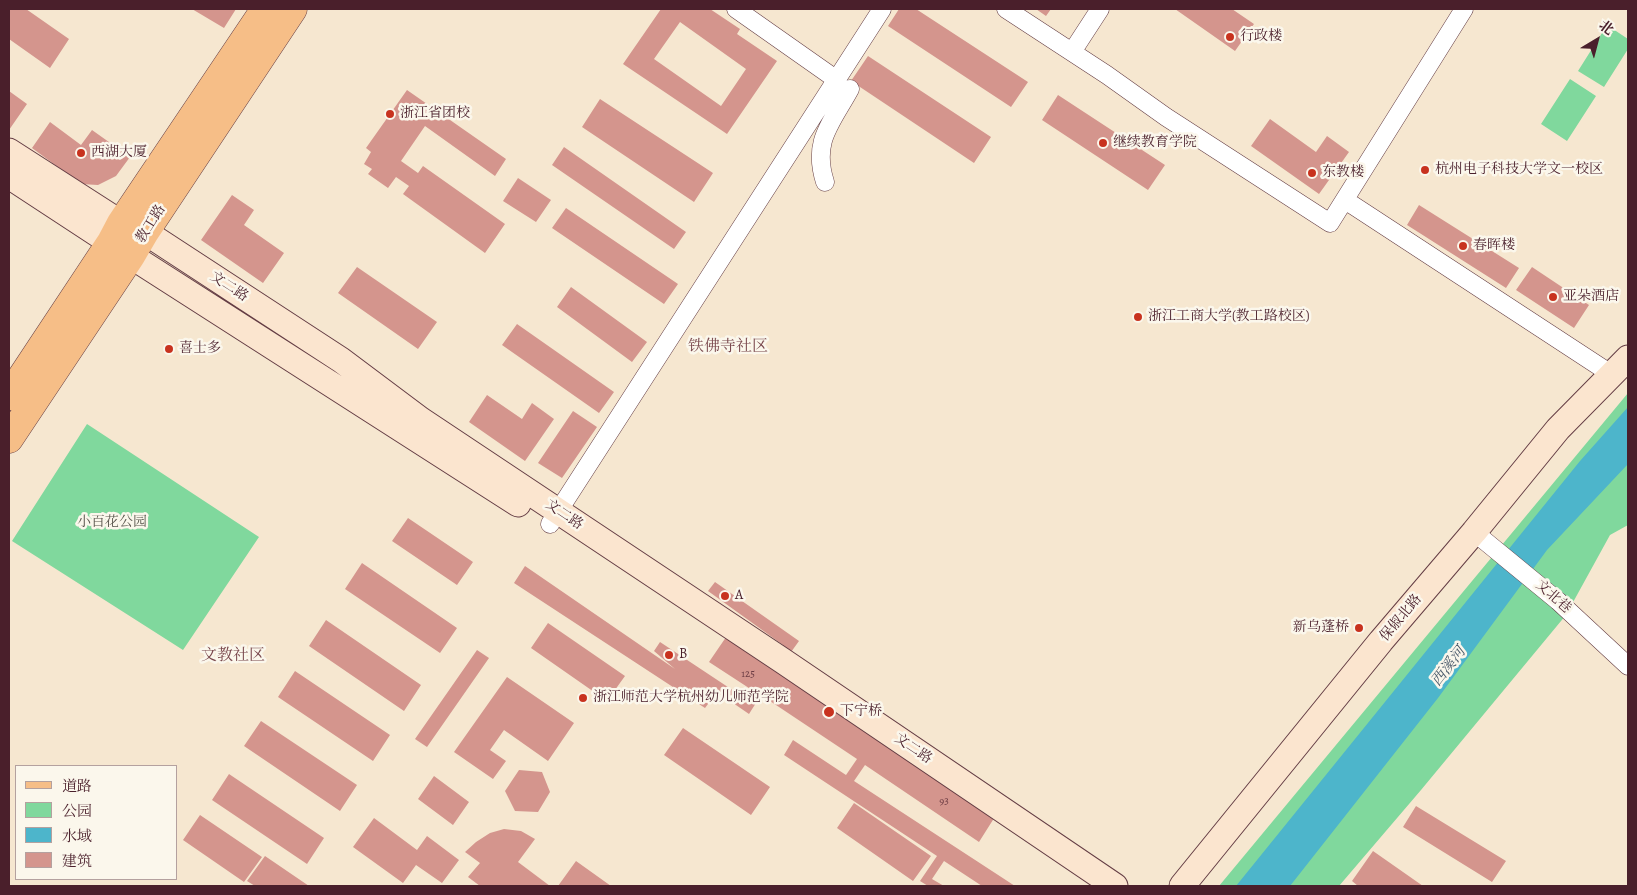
<!DOCTYPE html>
<meta charset="utf-8">
<style>
body{margin:0}
#map{position:relative;width:1637px;height:895px;overflow:hidden;background:#f6e7d0;font-family:Alegreya,"Noto Serif SC",serif}
canvas{display:block}
.frame{position:absolute;inset:0;border:10px solid #4a1f2b;pointer-events:none}
.legend{position:absolute;left:15px;top:765px;width:162px;height:115px;box-sizing:border-box;background:#fbf7ec;border:1px solid #b4a19f;margin:0;padding:6px 9px;list-style:none;font-size:15px;color:#4a1f2b}
.legend li{display:flex;align-items:center;gap:10px;height:25px}
.legend b{width:25px;border:1px solid #b4a19f}
.north{position:absolute;left:1572px;top:15px;width:50px;height:50px;-webkit-text-stroke:4px #fbf7ec;paint-order:stroke;rotate:37deg;font-size:14px;font-weight:700;line-height:20px;text-align:center;color:#4a1f2b}
.north::after{content:'';display:block;margin:auto;width:18px;height:22px;background:#4a1f2b;clip-path:polygon(50% 0,100% 100%,50% 72%,0 100%)}
</style>
<div id="map">
<canvas width="1637" height="895"></canvas>
<div class="frame"></div>
<ul class="legend">
<li><b style="height:6px;background:#f6be87"></b>道路</li>
<li><b style="height:14px;background:#80d89d"></b>公园</li>
<li><b style="height:14px;background:#4db5cb"></b>水域</li>
<li><b style="height:14px;background:#d4958d"></b>建筑</li>
</ul>
<div class="north">北</div>
</div>
<script>
const g = document.querySelector('canvas').getContext('2d');
g.lineJoin = 'round';
function fill(path, color) {
  g.fillStyle = color;
  g.fill(path, 'evenodd');
}
function trace(path, color, width, dash) {
  g.strokeStyle = color;
  g.lineWidth = width;
  g.lineCap = dash ? 'butt' : 'round';
  g.setLineDash(dash || []);
  g.stroke(path);
}
function drawText(font, color, halo, rows, align = 'center') {
  g.font = font + ' Alegreya,"Noto Serif SC",serif';
  g.lineWidth = 5;
  g.setLineDash([]);
  g.textBaseline = 'middle';
  g.strokeStyle = halo;
  g.fillStyle = color;
  for (const [text, x, y, turn = 0] of rows) {
    g.save();
    g.translate(x, y);
    g.rotate((+turn || 0) * Math.PI / 180);
    g.textAlign = isNaN(turn) ? turn : align;
    if (halo) g.strokeText(text, 0, 0);
    g.fillText(text, 0, 0);
    g.restore();
  }
}
fill(new Path2D(`
 M1607,25L1628,39V49L1604,87L1578,71Z
 M1570,79L1596,96L1567,141L1541,124Z
 M1628,393V525L1610,535L1566,615L1421,790L1339,886H1219Z
 M87,424L259,537L183,650L12,541Z`), '#80d89d');
fill(new Path2D(`
 M1628,407V464L1547,550L1438,698L1290,886H1236L1580,461Z`), '#4db5cb');
fill(new Path2D(`
 M9,9H26L69,39L50,68L9,39Z
 M192,9H236L224,28Z
 M661,9H710L740,29L737,34L777,61L727,134L623,64ZM680,22L746,69L721,106L654,59Z
 M899,9H916L1028,82L1011,107L888,26Z
 M1036,9H1051L1046,16Z
 M1175,9H1232L1254,24L1235,51Z
 M868,56L991,137L974,163L851,81Z
 M407,90L506,159L495,176L425,126L401,161L418,173L423,166L505,224L485,253L403,194L409,186L396,177L388,188L368,174L372,169L364,164L371,152L366,148Z
 M9,91L27,104L9,130Z
 M1058,95L1165,165L1148,190L1042,120Z
 M600,99L713,173L694,202L582,127Z
 M1270,119L1316,152L1327,136L1349,152L1319,194L1251,146Z
 M50,122L81,145L92,130L130,157L116,176L98,185L81,184L32,148Z
 M564,147L686,232L674,249L552,165Z
 M518,178L551,200L536,222L503,201Z
 M232,195L254,210L244,225L284,253L263,283L201,240Z
 M1419,205L1519,268L1506,288L1407,225Z
 M566,208L678,284L664,304L552,228Z
 M357,267L437,322L418,349L338,293Z
 M1532,267L1589,305L1574,328L1516,290Z
 M571,287L647,342L632,362L557,307Z
 M517,324L614,392L599,413L502,345Z
 M487,395L522,419L532,403L554,419L525,461L469,422Z
 M573,411L597,427L562,478L538,463Z
 M408,518L473,562L457,585L392,541Z
 M362,563L457,628L440,653L345,589Z
 M525,566L675,669L654,651L660,642L746,699L752,690L709,662L735,624L777,653L783,645L708,591L715,582L799,641L786,659L1003,804L979,842L865,765L854,781L1015,886H982L944,861L932,879L944,886H928L920,881L937,856L784,755L793,740L846,775L857,759L761,695L749,714L717,692L705,708L514,583Z
 M326,620L421,685L404,711L309,646Z
 M548,623L625,676L607,701L531,648Z
 M477,650L489,658L427,747L415,739Z
 M295,671L390,735L373,761L278,697Z
 M507,677L574,723L548,761L504,730L490,750L506,761L493,779L454,752Z
 M261,721L357,785L340,811L244,746Z
 M683,728L770,787L751,815L664,755Z
 M519,770L542,772L550,792L538,812L515,811L505,791Z
 M229,774L324,838L307,864L212,800Z
 M434,776L469,802L453,825L418,799Z
 M854,803L931,856L913,881L837,828Z
 M1416,806L1506,861L1492,882L1403,827Z
 M200,815L262,857L244,882L183,840Z
 M374,818L417,850L427,836L459,860L442,883L416,865L403,883L353,847Z
 M504,829L521,831L535,839L518,862L550,886H480L468,877L480,863L465,852L476,842L490,833Z
 M1373,851L1423,886H1358L1352,881Z
 M265,856L309,886H255L247,881Z
 M576,861L611,886H558Z`), '#d4958d');
const street = new Path2D(`
 M736,9L837,80
 M1006,9L1107,75L1166,117L1330,223L1464,9
 M1072,52L1100,9
 M825,182C812,141 831,124 850,89
 M1345,200L1611,374
 M550,524L882,9
 M1474,532L1558,601L1628,666`);
const secondary = new Path2D(`
 M9,151L121,223L145,232L341,360L421,420L783,661L1115,886
 M9,176L131,256L518,504
 M1182,886L1381,641L1474,532L1558,429L1628,358`);
const primary = new Path2D(`
 M9,396L111,242L121,223L265,9
 M9,439L131,256L145,232L293,9`);
trace(street, '#643d44', 19);
trace(secondary, '#643d44', 27);
trace(primary, '#643d44', 29);
trace(street, '#fff', 18);
trace(secondary, '#fbe5cf', 25);
trace(primary, '#f6be87', 28);
for (const [x, y, r, color] of [
 [1230,37,5,"#c8321e"],
 [390,114,5,"#c8321e"],
 [1103,143,5,"#c8321e"],
 [81,153,5,"#c8321e"],
 [1425,170,5,"#c8321e"],
 [1312,173,5,"#c8321e"],
 [1463,246,5,"#c8321e"],
 [1553,297,5,"#c8321e"],
 [1138,317,5,"#c8321e"],
 [169,349,5,"#c8321e"],
 [725,596,5,"#c8321e"],
 [1359,628,5,"#c8321e"],
 [669,655,5,"#c8321e"],
 [583,698,5,"#c8321e"],
 [829,712,6,"#c8321e"]
]) {
  const dot = new Path2D();
  dot.arc(x, y, r, 0, 2 * Math.PI);
  g.fillStyle = color;
  g.fill(dot);
  trace(dot, '#fbf7ec', 2);
}
drawText('11px', '#6c3c44', null, [
 ["125",748,674],
 ["93",944,801]
]);
drawText('14px', '#4a1f2b', '#fbf7ec', [
 ["行政楼",1240,37],
 ["浙江省团校",400,114],
 ["继续教育学院",1113,143],
 ["西湖大厦",91,153],
 ["杭州电子科技大学文一校区",1435,170],
 ["东教楼",1322,173],
 ["春晖楼",1473,246],
 ["亚朵酒店",1563,297],
 ["浙江工商大学(教工路校区)",1148,317],
 ["喜士多",179,349],
 ["A",735,596],
 ["新乌蓬桥",1349,628,"right"],
 ["B",679,655],
 ["浙江师范大学杭州幼儿师范学院",593,698],
 ["下宁桥",840,712]
], 'left');
drawText('14px', '#4a1f2b', '#fbf7ec', [
 ["教工路",151,224,-58],
 ["文二路",229,287,33],
 ["文二路",564,515,34],
 ["文北巷",1553,597,41],
 ["保俶北路",1401,618,-50],
 ["文二路",913,749,34]
]);
drawText('14px', '#5a564d', '#fbf7ec', [
 ["小百花公园",112,523]
]);
drawText('italic 15px', '#4b5b6b', '#fbf7ec', [
 ["西溪河",1449,667,-52]
]);
drawText('16px', '#7a484d', '#fbf7ec', [
 ["铁佛寺社区",728,347],
 ["文教社区",233,656]
]);
</script>
